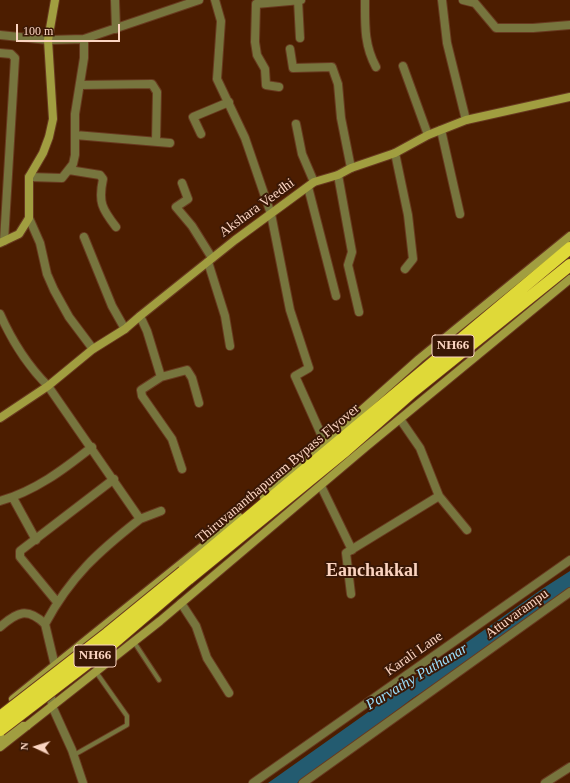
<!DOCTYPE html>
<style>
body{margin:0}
#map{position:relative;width:570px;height:783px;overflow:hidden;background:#4c1d00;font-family:"Times New Roman",serif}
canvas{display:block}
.north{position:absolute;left:16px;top:727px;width:40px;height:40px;-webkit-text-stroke:3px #3a1806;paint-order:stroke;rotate:274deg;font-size:11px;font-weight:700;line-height:16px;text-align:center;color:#fbd4c1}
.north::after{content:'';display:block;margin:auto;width:14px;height:18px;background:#fbd4c1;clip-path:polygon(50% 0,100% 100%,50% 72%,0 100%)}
.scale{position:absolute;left:16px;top:24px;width:104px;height:18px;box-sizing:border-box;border:2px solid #fbd4c1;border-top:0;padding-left:5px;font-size:12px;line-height:14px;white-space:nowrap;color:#fbd4c1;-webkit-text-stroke:3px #3a1806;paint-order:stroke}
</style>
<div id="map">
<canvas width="570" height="783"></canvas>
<div class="north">N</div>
<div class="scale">100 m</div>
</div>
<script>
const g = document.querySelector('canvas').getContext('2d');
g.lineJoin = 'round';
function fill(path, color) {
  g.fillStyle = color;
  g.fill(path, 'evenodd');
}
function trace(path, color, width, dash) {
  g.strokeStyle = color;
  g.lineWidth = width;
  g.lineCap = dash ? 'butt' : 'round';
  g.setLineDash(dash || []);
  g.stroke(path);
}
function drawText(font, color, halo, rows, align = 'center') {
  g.font = font + ' "Times New Roman",serif';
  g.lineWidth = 4;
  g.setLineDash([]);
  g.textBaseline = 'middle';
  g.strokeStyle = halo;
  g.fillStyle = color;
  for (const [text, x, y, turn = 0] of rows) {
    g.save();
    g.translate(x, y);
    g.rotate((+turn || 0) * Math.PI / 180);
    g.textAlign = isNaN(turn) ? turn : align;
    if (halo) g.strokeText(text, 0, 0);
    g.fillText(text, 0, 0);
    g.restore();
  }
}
fill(new Path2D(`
 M570,571V593L517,631L413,698L338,755L297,783H268L542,589Z`), '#235b70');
const lane = new Path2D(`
 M134,642L159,680
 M74,755L127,725V716L96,672`);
const street = new Path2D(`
 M115,0L116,29
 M215,0L221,21L217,79L245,138L271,214L290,310L309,368L295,376L325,443
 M298,0L300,38
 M365,0C365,25 364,45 376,67
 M442,0L447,43L466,120
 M463,0L475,3L496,28H533L570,25
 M0,35L48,40L84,39L199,0
 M290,49L293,68L332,67L338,84L341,118L351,168
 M0,53L11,54L15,58L4,241
 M403,66L428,135
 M80,85L152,84L157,92L156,141
 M279,87L266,85L265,69L257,55L255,42L256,4L301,0
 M296,124L302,154L314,182
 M441,130L460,214
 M201,134L193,117L229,102
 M75,135L170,143
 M395,153L408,215L413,259L405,269
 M69,170L100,175L103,179C98,202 102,209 116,227
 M338,175L352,252L348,265L359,312
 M29,177L62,178L73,164L75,155V114L84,58V39
 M182,183L188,199L176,207L192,226L212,258
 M308,187L336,296
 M29,218L40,243L47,274L54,290L69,317L93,349
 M84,237L112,306L125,329
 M208,262L225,316L230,346
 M0,314C12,341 27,365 48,386L140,519C98,552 71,576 45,624L56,670
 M140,316L147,331L161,377L141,390L142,396L172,439L182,469
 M161,377L187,370L192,378L199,403
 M400,419L420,448L439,496L467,530
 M321,486L352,550
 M13,498L36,540
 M0,501C35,491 63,470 92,447
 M140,519L161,511
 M351,594L346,553L439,496
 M57,602L20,557V551L114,479
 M181,603L196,626L207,658L229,693
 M0,627C17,612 27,607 45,624
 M47,689L51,696L52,706L72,750L83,783
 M253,783L570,560
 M303,783L570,592
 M545,783L570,767`);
const secondary = new Path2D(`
 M0,243L19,234L29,218V177L43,153L49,137L53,119L48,40L55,0
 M0,418L48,386L93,349L125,329L140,316L235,240L314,182L338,175L351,168L395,153L428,135L466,120L570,97
 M264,497L419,359L570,236
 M13,699L239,517
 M0,739L18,726H27
 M0,747L160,621L367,446L570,279`);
const highway = new Path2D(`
 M183,572L570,248
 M188,579L346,450L412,392L570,265`);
trace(lane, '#683a1f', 6);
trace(street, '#683a1f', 10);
trace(secondary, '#683a1f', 10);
trace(highway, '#683a1f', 14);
trace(lane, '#77753e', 4);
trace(street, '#77753e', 8);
trace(secondary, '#a19e40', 8);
trace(highway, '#dfd938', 12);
const highwayBridge = new Path2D(`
 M0,717L107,634L183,572
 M0,730L112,644L188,579`);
trace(highwayBridge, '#683a1f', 14, []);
trace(highwayBridge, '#dfd938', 12);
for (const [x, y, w] of [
 [453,346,42],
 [95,656,42]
]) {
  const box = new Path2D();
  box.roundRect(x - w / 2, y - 11, w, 22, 3);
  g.fillStyle = '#3a1806';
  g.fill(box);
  trace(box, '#fbd4c1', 1);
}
drawText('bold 13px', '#fbd4c1', null, [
 ["NH66",453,346],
 ["NH66",95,656]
]);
drawText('14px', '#fbd4c1', '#3a1806', [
 ["Akshara Veedhi",257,208,-36],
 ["Thiruvananthapuram Bypass Flyover",278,474,-40],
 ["Attuvarampu",517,614,-36],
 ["Karali Lane",414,654,-35]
]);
drawText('italic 15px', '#9adefc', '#3a1806', [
 ["Parvathy Puthanar",417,677,-31]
]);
drawText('bold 18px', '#fbd4c1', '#3a1806', [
 ["Eanchakkal",372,571]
]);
</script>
